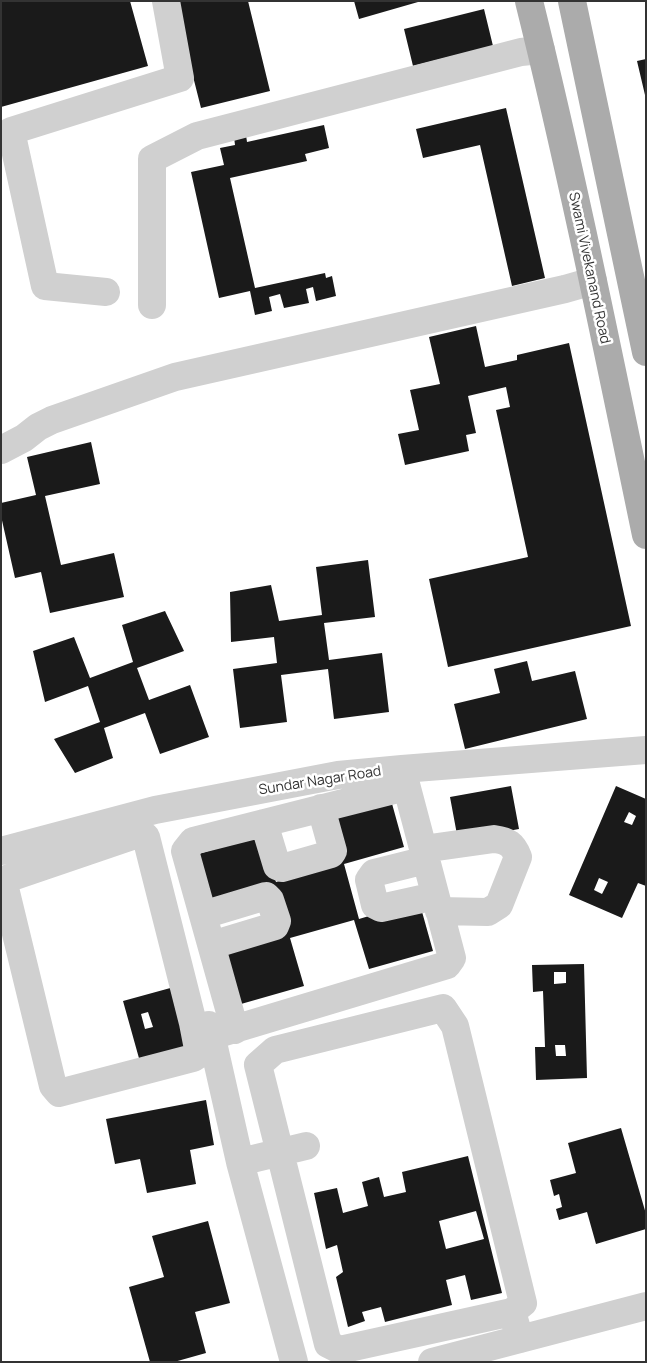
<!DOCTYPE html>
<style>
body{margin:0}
#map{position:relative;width:647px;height:1363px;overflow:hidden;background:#fff;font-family:Manrope,sans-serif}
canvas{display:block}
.frame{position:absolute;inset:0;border:2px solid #333;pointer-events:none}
</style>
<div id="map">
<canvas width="647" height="1363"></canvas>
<div class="frame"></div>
</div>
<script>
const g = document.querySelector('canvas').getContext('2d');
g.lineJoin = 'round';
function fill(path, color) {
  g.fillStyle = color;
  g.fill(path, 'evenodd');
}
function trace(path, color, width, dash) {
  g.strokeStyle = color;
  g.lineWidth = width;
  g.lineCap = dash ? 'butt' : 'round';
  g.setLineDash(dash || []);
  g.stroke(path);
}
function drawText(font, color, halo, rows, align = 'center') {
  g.font = font + ' Manrope,sans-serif';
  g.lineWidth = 5;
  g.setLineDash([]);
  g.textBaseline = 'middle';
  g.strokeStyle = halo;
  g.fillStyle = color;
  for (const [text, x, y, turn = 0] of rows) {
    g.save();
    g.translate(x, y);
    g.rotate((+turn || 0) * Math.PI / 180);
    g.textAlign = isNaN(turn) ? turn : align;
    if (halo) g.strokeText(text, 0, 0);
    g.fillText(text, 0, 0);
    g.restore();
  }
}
fill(new Path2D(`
 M1,1H130L148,66L1,107Z
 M174,1H248L270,91L201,108Z
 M354,1H418V2L359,19Z
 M484,9L493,46L413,66L404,29Z
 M646,59V95H645L637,61Z
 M506,108L545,278L512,286L480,145L423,158L416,129Z
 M324,125L329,148L305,154L307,161L230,178L255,288L325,273L326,278L332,276L336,296L316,301L313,287L306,289L309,303L284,308L280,294L269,297L272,311L255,315L250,291L219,298L191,172L224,165L220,148L235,145L234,137L246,135L247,142Z
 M476,326L485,367L517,360V355L569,343L631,626L448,667L429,579L528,557L496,410L510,407L506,387L468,396L476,433L466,435L469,451L405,465L398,434L419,430L410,390L440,384L429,337Z
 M91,442L100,484L45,496L61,565L114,553L124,597L50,613L41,572L15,578L1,516V503L36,495L27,457Z
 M368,560L375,617L324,623L329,660L382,653L389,712L334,719L328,669L281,675L287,722L240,728L233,669L277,663L274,637L231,642L230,592L271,585L279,621L322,615L316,567Z
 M165,611L184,651L137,668L149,700L190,685L209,737L160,754L145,713L104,728L113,758L75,773L54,739L100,722L88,686L45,702L33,651L74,637L90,678L133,662L122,625Z
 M527,661L532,681L575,671L587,719L465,749L454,704L500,693L494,669Z
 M511,786L519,829L458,840L450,797Z
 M616,786L646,799L645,840L646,886L638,883L622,918L569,895ZM629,812L636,816L632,825L624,822ZM599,878L608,882L602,894L594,890Z
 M391,800L404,847L344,864L359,919L419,901L433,951L369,969L354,920L290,938L304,986L241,1004L225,948L287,931L275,888L210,907L195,855L262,835L276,882L340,864L328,818Z
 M584,964L587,1078L536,1080L535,1047H545L543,991L533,992L532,965ZM554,972H566V983L554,984ZM555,1045H565L566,1056H556Z
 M174,987L193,1054L142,1069L123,1001ZM148,1012L153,1027L145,1029L141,1014Z
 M206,1100L214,1145L190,1150L196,1184L147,1193L140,1159L115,1164L106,1119Z
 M621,1128L646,1214V1229L596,1244L587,1212L559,1220L556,1209L562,1207L559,1194L554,1196L550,1180L576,1173L568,1143Z
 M468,1156L502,1293L471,1300L465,1275L446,1280L452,1305L385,1322L381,1307L362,1312L365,1321L348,1327L336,1277L343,1272L337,1245L326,1249L314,1193L337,1188L343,1213L368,1206L362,1182L379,1177L384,1197L406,1192L402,1172ZM476,1211L484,1239L446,1249L439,1221Z
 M208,1221L230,1303L195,1312L206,1353L174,1362H150L129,1287L164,1277L152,1236Z`), '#1a1a1a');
trace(new Path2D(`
 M106,292L45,286L11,131L180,78L166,1
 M152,305V159L197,136L521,52L541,50
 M1,450L24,438L38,427L52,420L175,377L565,289L593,281
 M264,823L277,866L282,868L331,854L333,851L321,808
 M141,833L146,837L193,1023L199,1054L193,1058L59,1093L53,1086L4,884L9,878Z
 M423,849L494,839C508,841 513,844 518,857L499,905L488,912L439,911
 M1,851L155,810L338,775L402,769L646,750
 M426,860L374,873L369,880L375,905L381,908L435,896
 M203,915L266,896L270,900L277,921L275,926L212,945
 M209,1025L240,1162L294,1362
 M235,1030L185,851L193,841L406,787
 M211,1036L447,965L452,958L402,769
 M240,1162L306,1146
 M512,1312L340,1350L328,1344L258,1065L275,1050L443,1008L455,1026L523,1303L512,1312L520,1339
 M432,1362L646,1306`), '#d0d0d0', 28);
trace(new Path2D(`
 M529,1C573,178 609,357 646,535
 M572,1L646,352`), '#ababab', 28);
drawText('14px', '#333', '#fff', [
 ["Swami Vivekanand Road",589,268,78],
 ["Sundar Nagar Road",320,781,-9]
]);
</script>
